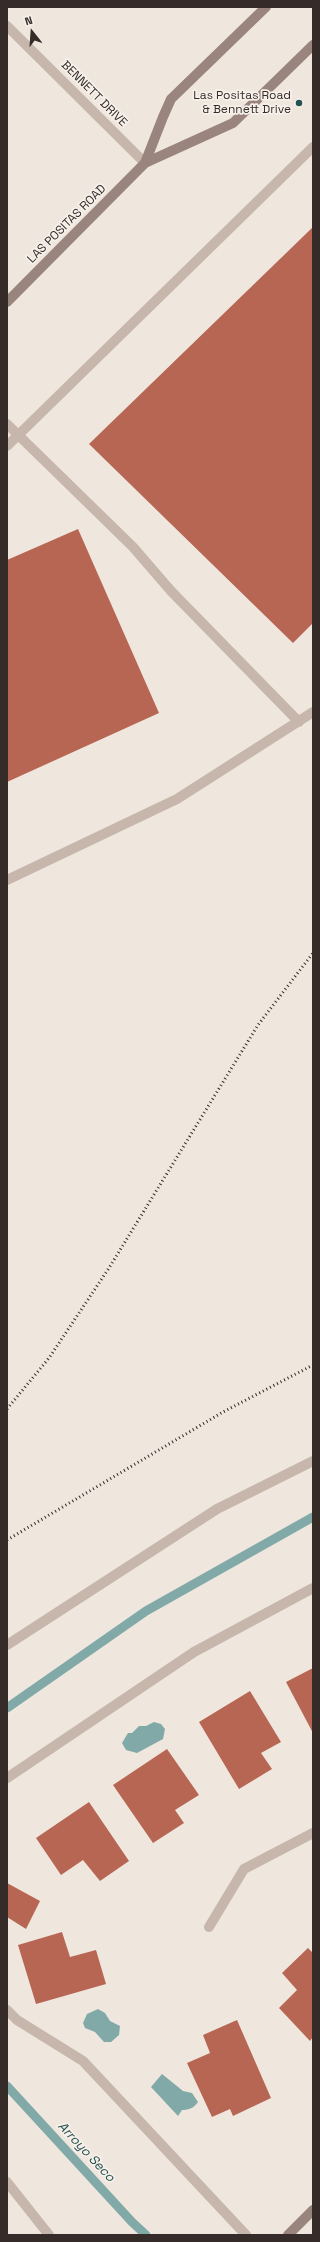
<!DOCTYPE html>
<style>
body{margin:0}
#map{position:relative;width:320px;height:2242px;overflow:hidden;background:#efe6de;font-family:"Space Grotesk",sans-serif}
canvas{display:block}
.frame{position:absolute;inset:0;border:8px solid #352c29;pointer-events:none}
.north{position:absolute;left:12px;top:12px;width:40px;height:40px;-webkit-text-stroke:3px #f7f0ea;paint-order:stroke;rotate:343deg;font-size:11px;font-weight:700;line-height:16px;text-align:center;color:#352c29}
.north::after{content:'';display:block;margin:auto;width:14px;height:18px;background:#352c29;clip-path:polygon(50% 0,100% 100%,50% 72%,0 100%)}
</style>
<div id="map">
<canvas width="320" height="2242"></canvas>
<div class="frame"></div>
<div class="north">N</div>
</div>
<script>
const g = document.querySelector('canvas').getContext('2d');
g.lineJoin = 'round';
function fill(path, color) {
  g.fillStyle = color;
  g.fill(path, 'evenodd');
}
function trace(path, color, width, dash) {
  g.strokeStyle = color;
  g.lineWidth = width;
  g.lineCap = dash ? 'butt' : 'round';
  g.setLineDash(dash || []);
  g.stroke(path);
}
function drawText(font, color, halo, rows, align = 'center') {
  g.font = font + ' "Space Grotesk",sans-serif';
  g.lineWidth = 3.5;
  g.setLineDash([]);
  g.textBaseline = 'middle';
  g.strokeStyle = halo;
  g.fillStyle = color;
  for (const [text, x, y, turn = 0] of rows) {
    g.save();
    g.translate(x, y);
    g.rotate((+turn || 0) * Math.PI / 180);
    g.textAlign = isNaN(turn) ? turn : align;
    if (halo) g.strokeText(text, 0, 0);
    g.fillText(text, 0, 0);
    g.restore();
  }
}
fill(new Path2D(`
 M154,1722L161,1724L165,1729L163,1739L137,1753L126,1750L122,1743L128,1733H132L139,1726H146Z
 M98,2009L105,2013L110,2021L120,2026L119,2035L111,2042H104L95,2032L85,2028L83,2023L87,2014Z
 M162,2074L183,2091L192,2093L198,2102C194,2108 189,2110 182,2110L178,2116L151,2087Z`), '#80a9a8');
trace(new Path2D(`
 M7,1708L146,1611L313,1517
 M7,2086L132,2222L146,2235`), '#80a9a8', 9);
fill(new Path2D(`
 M313,227V623L293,643L89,444Z
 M78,529L159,713L7,782V560Z
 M313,1668V1733L286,1682Z
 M250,1691L281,1742L261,1753L272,1769L239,1789L199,1722Z
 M167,1749L199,1795L175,1810L184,1823L153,1843L113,1785Z
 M89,1802L129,1861L100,1881L83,1860L61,1875L36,1838Z
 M7,1883L40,1901L26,1929L7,1917Z
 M62,1932L70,1957L96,1950L106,1984L36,2004L18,1945Z
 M308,1948L313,1953V2037L310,2041L279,2008L297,1990L282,1973Z
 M237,2020L271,2098L233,2116L230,2109L212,2117L187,2063L210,2053L203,2035Z`), '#b76654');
trace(new Path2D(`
 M7,424L133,547L171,591L299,722
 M7,446L313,147
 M7,880L177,799L313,712
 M7,1645L217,1509L313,1461
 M7,1778L194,1652L313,1588
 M7,2010L17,2020L83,2061L246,2235
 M7,2182L49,2235`), '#c6b6ab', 10);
trace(new Path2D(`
 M7,26L145,163
 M209,1927L244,1869L313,1833`), '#c6b6ab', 10);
trace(new Path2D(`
 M145,163L163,117L171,99L266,7
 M7,302L145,163L233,123L313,45
 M288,2235L313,2210`), '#99857d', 10);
trace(new Path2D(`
 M7,1409L49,1358L109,1268L258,1025L313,953
 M7,1540L223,1412L313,1365`), '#352c29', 3, [1, 3]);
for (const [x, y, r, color] of [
 [299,103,4,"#245151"]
]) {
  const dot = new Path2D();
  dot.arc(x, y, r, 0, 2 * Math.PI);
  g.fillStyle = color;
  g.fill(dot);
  trace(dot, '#f7f0ea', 1.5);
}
drawText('12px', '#352c29', '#f7f0ea', [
 ["BENNETT DRIVE",94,94,45],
 ["LAS POSITAS ROAD",67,224,-45]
]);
drawText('12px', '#352c29', '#f7f0ea', [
 ["Las Positas Road",291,96],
 ["& Bennett Drive",291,110]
], 'right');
drawText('italic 13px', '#245151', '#f7f0ea', [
 ["Arroyo Seco",86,2152,47]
]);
</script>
